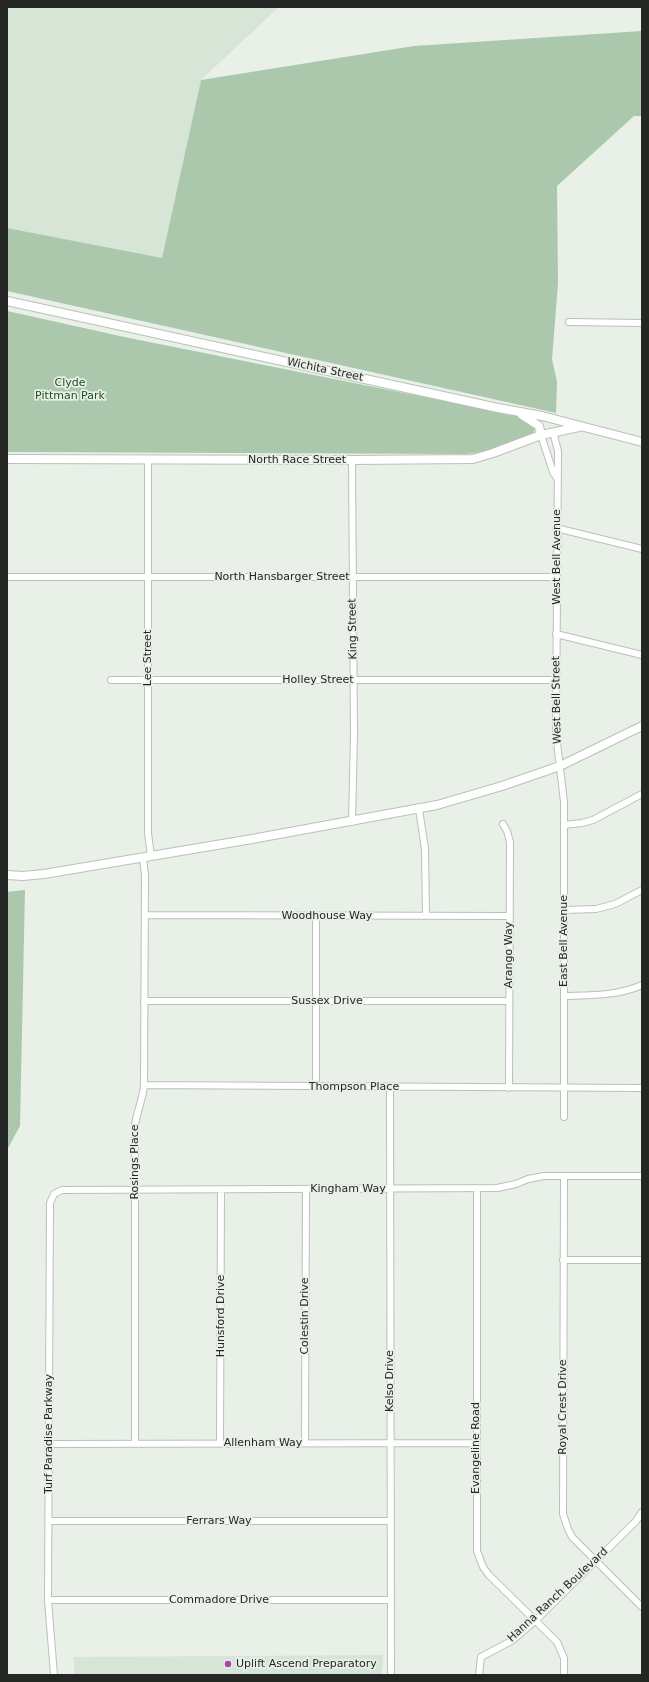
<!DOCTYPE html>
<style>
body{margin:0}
#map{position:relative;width:649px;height:1682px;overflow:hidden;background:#e8f0e8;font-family:"DejaVu Sans",sans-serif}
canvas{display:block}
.frame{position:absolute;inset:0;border:8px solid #242724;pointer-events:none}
</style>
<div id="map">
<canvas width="649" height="1682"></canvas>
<div class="frame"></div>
</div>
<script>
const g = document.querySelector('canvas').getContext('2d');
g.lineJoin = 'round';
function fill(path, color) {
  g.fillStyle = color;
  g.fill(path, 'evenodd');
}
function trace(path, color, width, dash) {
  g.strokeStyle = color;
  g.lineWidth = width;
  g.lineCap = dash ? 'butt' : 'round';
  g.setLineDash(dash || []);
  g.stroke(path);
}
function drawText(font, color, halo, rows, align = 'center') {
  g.font = font + ' "DejaVu Sans",sans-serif';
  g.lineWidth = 3.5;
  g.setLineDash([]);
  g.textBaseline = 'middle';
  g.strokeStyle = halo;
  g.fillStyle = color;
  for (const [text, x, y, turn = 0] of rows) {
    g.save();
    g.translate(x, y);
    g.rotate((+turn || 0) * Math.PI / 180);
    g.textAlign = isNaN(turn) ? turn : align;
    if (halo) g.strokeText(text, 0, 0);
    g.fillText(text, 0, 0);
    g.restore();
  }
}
fill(new Path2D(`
 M7,7H279L201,80L162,259L7,228Z
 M383,1655L382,1675H74V1657Z`), '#d7e5d7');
fill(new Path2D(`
 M642,31V116H634L557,186L558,283L552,359L557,382L556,413L7,291V228L162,258L201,80L414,46Z
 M7,311L129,338L519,416L535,428L533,433L485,452L467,454L7,452Z
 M25,890L20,1126L7,1150V892Z`), '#abc8ac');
const street = new Path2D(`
 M569,322L642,323
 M553,432L558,451L556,734L564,802V1117
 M541,435L553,472L557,478
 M148,460V833L151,856
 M352,460L354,735L352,822
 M556,528L642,549
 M7,577H556
 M556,634L642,655
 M111,680H556
 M419,809L425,849L426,916
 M503,824L507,831L510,842L509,1088
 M564,825L582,823L593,820L642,794
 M564,910L596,909L615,904L642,890
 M145,915L510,916
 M564,996C590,995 618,996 642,985
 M144,1001H509
 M144,1085L642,1088
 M316,1086V916
 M390,1087L391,1675
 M564,1176L563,1514L568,1529L572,1537L642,1607
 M477,1188V1551L483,1567L489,1575L557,1642L564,1658V1675
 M563,1260H642
 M135,1443V1125C137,1111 143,1099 144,1085L145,875L143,858
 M220,1443L221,1190
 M305,1443L306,1189
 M49,1444L476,1443
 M49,1521H390
 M48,1600H390
 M54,1675L48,1600L50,1203L54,1194L62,1190L497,1188L516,1184L528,1179L544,1176H642
 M479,1675L481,1657L513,1640L536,1620L636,1521L642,1512`);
const secondary = new Path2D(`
 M7,301L498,408L542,416L642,442
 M522,415L539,426L541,435
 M7,459L352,460L473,459L493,453L541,435L579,427
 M7,875L23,876L44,874L252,839L437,805L502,786L560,766L642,726`);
trace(street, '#b9c1b9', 8);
trace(secondary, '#b9c1b9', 10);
trace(street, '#fff', 6);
trace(secondary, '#fff', 8);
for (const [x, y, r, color] of [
 [228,1664,4,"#a845ac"]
]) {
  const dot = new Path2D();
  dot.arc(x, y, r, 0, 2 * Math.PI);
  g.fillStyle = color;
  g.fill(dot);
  trace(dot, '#e8f0e8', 1.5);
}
drawText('11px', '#242724', '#e8f0e8', [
 ["Wichita Street",325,370,12],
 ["North Race Street",297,460],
 ["West Bell Avenue",557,557,-90],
 ["North Hansbarger Street",282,577],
 ["King Street",353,629,-91],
 ["Lee Street",148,658,-90],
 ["Holley Street",318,680],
 ["West Bell Street",557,700,-91],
 ["Woodhouse Way",327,916],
 ["East Bell Avenue",564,941,-90],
 ["Arango Way",509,955,-90],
 ["Sussex Drive",327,1001],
 ["Thompson Place",354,1087],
 ["Rosings Place",135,1162,-90],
 ["Kingham Way",348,1189],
 ["Hunsford Drive",221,1316,-90],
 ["Colestin Drive",305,1316,-90],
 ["Kelso Drive",390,1381,-90],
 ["Royal Crest Drive",563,1407,-90],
 ["Turf Paradise Parkway",49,1434,-90],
 ["Allenham Way",263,1443],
 ["Evangeline Road",476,1448,-90],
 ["Ferrars Way",219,1521],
 ["Hanna Ranch Boulevard",558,1595,-43],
 ["Commadore Drive",219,1600]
]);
drawText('11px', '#1c5023', '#e8f0e8', [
 ["Clyde",70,383],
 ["Pittman Park",70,396]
]);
drawText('11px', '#242724', '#e8f0e8', [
 ["Uplift Ascend Preparatory",236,1664]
], 'left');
</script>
